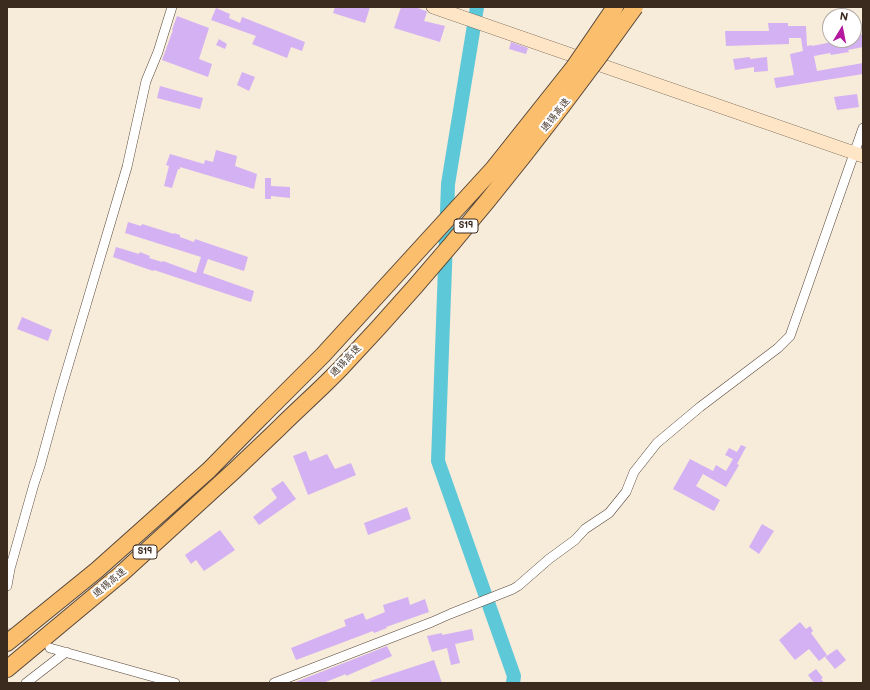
<!DOCTYPE html>
<meta charset="utf-8">
<style>
body{margin:0}
#map{position:relative;width:870px;height:690px;overflow:hidden;background:#f7ebd9;font-family:"Balsamiq Sans",sans-serif}
canvas{display:block}
.frame{position:absolute;inset:0;border:8px solid #3b2a1e;pointer-events:none}
.north{position:absolute;left:822px;top:8px;width:40px;height:40px;box-sizing:border-box;background:#fff;border:1px solid #b1aaa5;border-radius:50%;rotate:10deg;font-size:11px;font-weight:700;line-height:16px;text-align:center;color:#3b2a1e}
.north::after{content:'';display:block;margin:auto;width:14px;height:18px;background:#b5179e;clip-path:polygon(50% 0,100% 100%,50% 72%,0 100%)}
</style>
<div id="map">
<canvas width="870" height="690"></canvas>
<div class="frame"></div>
<div class="north">N</div>
</div>
<script>
const g = document.querySelector('canvas').getContext('2d');
g.lineJoin = 'round';
function trace(path, color, width, dash) {
  g.strokeStyle = color;
  g.lineWidth = width;
  g.lineCap = dash ? 'butt' : 'round';
  g.setLineDash(dash || []);
  g.stroke(path);
}
function fill(path, color) {
  g.fillStyle = color;
  g.fill(path, 'evenodd');
}
function drawText(font, color, halo, rows, align = 'center') {
  g.font = font + ' "Balsamiq Sans","LXGW WenKai TC",sans-serif';
  g.lineWidth = 4;
  g.setLineDash([]);
  g.textBaseline = 'middle';
  g.strokeStyle = halo;
  g.fillStyle = color;
  for (const [text, x, y, turn = 0] of rows) {
    g.save();
    g.translate(x, y);
    g.rotate((+turn || 0) * Math.PI / 180);
    g.textAlign = isNaN(turn) ? turn : align;
    if (halo) g.strokeText(text, 0, 0);
    g.fillText(text, 0, 0);
    g.restore();
  }
}
trace(new Path2D(`
 M477,7L448,184L438,461L514,676L513,683`), '#5dc8d7', 14);
fill(new Path2D(`
 M335,7H370L365,23L333,13Z
 M401,7H415L426,11L427,12L424,21L445,26L440,42L394,28Z
 M216,8L230,14L229,18L240,23L242,17L305,42L302,51L291,47L287,58L252,44L256,36L211,20Z
 M177,16L209,28L199,59L212,64L208,77L162,60L173,30H172Z
 M768,23H788V26H806L807,46L811,45L812,46L842,40H854V36L863,34V47L848,50L849,52L831,55L830,53L814,56L817,71L863,63V74L776,88L774,78L794,75L790,54L803,51L801,38H789V44L726,46L725,31H769Z
 M219,39L227,44L225,49L216,45Z
 M511,42L528,48L526,54L509,49Z
 M750,57V59L767,57L768,71L754,72V67L735,70L733,59Z
 M242,72L255,77L249,91L237,85Z
 M160,86L203,98L200,109L157,98Z
 M857,94L859,107L837,110L834,97Z
 M216,150L237,156L235,166L257,174L254,189L180,167V169H178L172,188L164,186L169,166L166,165L170,154L204,164L205,160L213,162Z
 M265,178H271V186L290,187V198L271,196V199H265Z
 M128,222L141,226L142,224L174,234V233L180,235V237L194,242L195,239L248,257L244,271L208,259L203,273L254,291L251,302L154,270L153,271L113,257L116,247L139,254L140,252L150,256L149,258L162,262L163,261L196,273L201,257L125,233Z
 M22,317L52,330L48,341L17,329Z
 M741,445L746,447L737,464L739,465L726,487L703,474L696,486L720,500L714,511L673,489L690,459L713,471L716,465L726,471L733,459L725,455L729,448L737,452Z
 M306,451L310,461L327,454L335,469L351,463L356,475L308,495L293,456Z
 M283,481L296,499L259,525L253,517L277,498L271,489Z
 M407,507L411,519L368,535L364,523Z
 M762,524L774,531L759,554L749,547Z
 M220,530L235,550L204,571L196,560L191,564L185,555Z
 M408,597L410,605L425,599L429,612L386,627L387,628L374,633L373,631L296,660L291,648L346,626L344,620L363,613L366,620L385,612L383,605Z
 M800,622L806,629L810,626L813,631L811,633L827,655L819,661L809,649L795,660L779,640Z
 M472,629L474,640L455,644L460,663L451,665L447,648L432,652L427,636L442,633V635Z
 M387,646L392,656L346,676V674L323,683H293Z
 M837,649L846,660L835,669L825,657Z
 M434,660L442,683H371L370,681Z
 M816,669L823,678L821,679L824,683H814L808,675Z`), '#d4b1f3');
trace(new Path2D(`
 M7,632L39,644`), '#d1c4b4', 9, [9, 4.5]);
const street = new Path2D(`
 M7,586L10,569L34,484L40,466L60,393L127,167L146,81L158,52L172,7
 M50,648L175,683
 M26,683L66,652
 M274,683L432,622L450,614L513,589L518,586L549,559L575,540L585,529L609,513L626,492L634,472L657,443L700,407L778,348L790,336L863,128`);
const secondary = new Path2D(`
 M433,7L863,156`);
const highway = new Path2D(`
 M7,643L97,570L209,470L263,415
 M7,669L121,574L235,470L278,429`);
trace(street, '#57473a', 10);
trace(secondary, '#57473a', 14);
trace(highway, '#57473a', 18);
trace(street, '#fff', 9);
trace(secondary, '#fde5c5', 13);
trace(highway, '#fabe6d', 16);
const highwayBridge = new Path2D(`
 M263,415L323,355L493,169L574,67L615,7
 M278,429C299,408 321,389 341,368C448,255 545,133 635,7`);
trace(highwayBridge, '#57473a', 18, []);
trace(highwayBridge, '#fabe6d', 16);
for (const [x, y, w] of [
 [466,226,24],
 [145,552,24]
]) {
  const box = new Path2D();
  box.roundRect(x - w / 2, y - 7, w, 14, 3);
  g.fillStyle = '#fff';
  g.fill(box);
  trace(box, '#3b2a1e', 1);
}
drawText('bold 9px', '#3b2a1e', null, [
 ["S19",466,226],
 ["S19",145,552]
]);
drawText('10px', '#3b2a1e', '#fff', [
 ["通锡高速",556,115,-52],
 ["通锡高速",346,361,-47],
 ["通锡高速",110,583,-40]
]);
</script>
